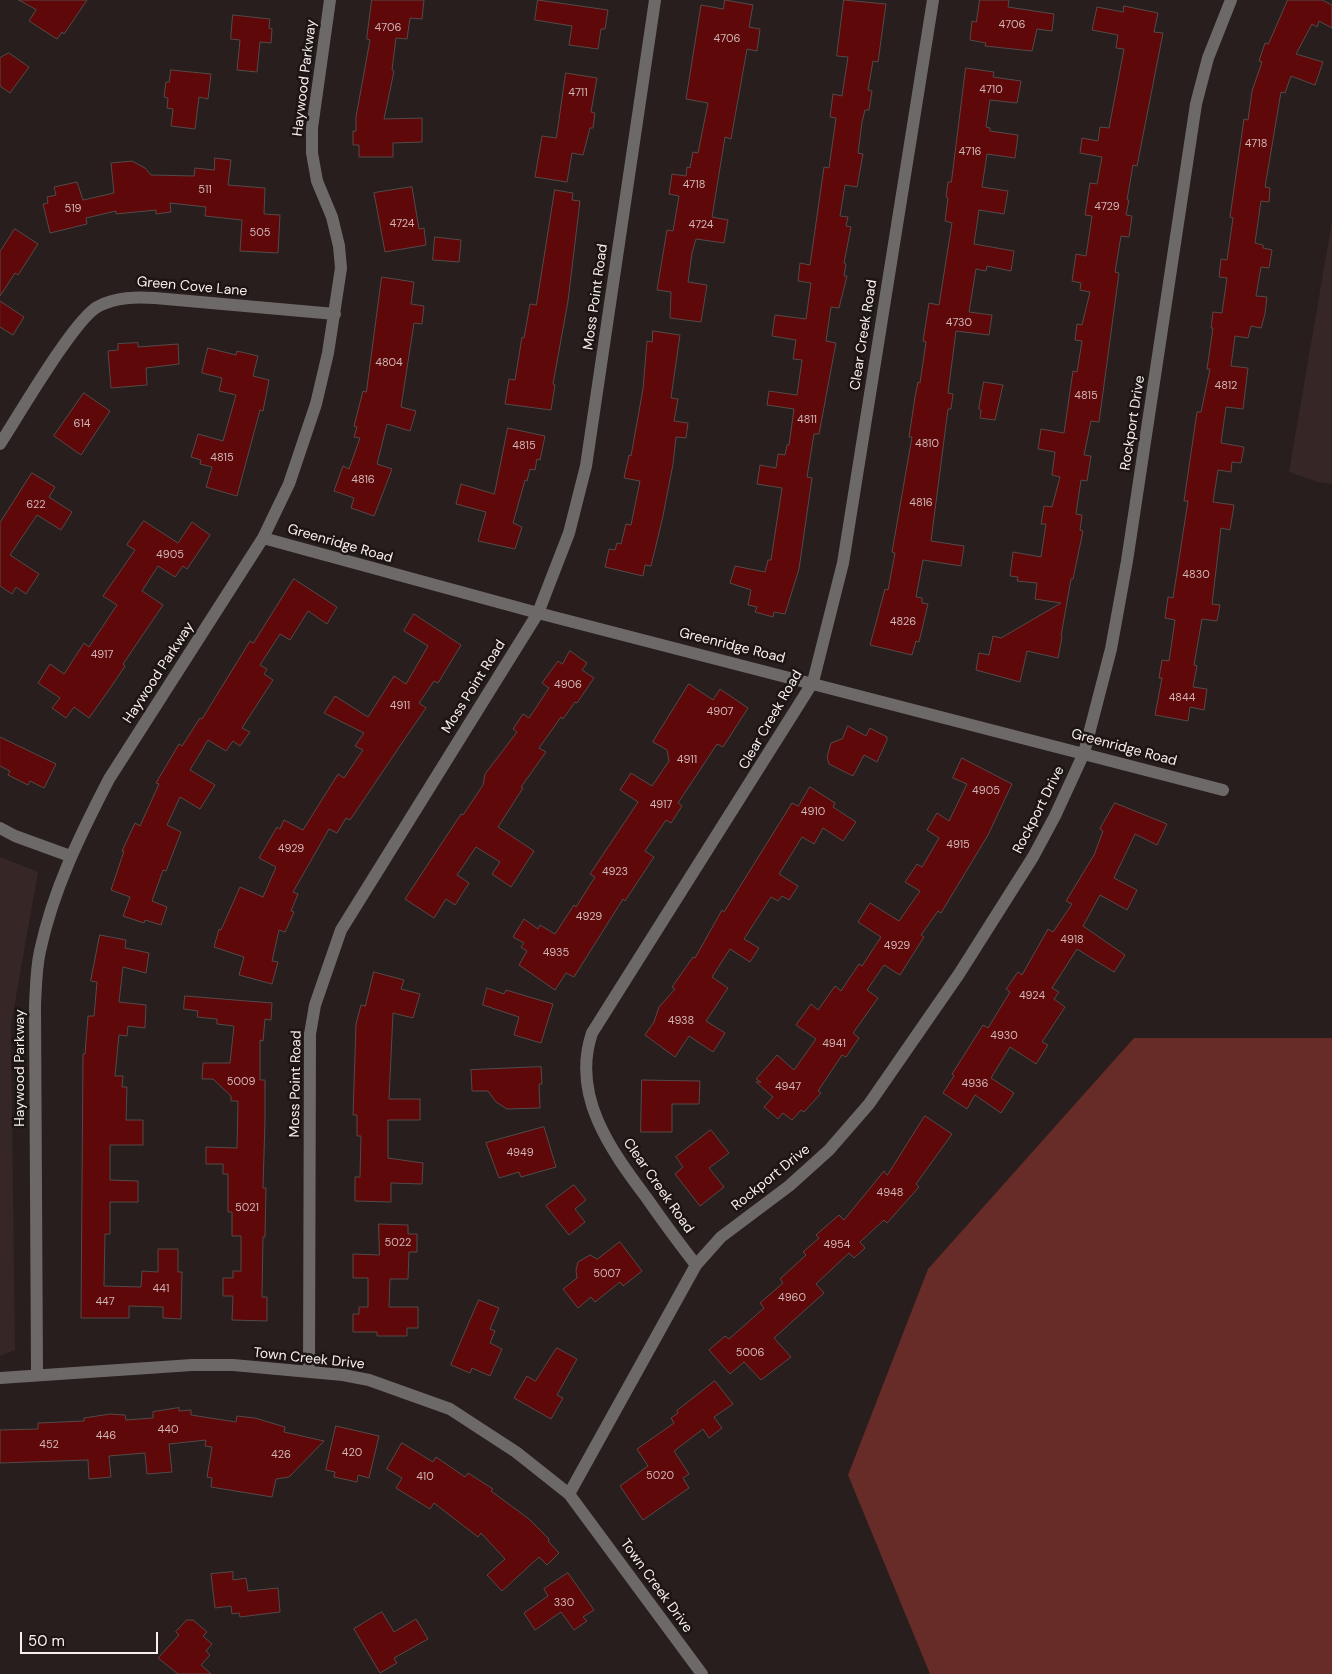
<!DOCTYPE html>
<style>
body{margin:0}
#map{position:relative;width:1332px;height:1674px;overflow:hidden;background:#271e1d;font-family:"DM Sans",sans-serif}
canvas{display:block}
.scale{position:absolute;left:20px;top:1632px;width:138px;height:22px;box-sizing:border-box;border:2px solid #f7f0ef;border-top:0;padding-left:6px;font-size:15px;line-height:18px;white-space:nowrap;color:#f7f0ef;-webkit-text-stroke:4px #1d1514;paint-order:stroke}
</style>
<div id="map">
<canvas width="1332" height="1674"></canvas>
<div class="scale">50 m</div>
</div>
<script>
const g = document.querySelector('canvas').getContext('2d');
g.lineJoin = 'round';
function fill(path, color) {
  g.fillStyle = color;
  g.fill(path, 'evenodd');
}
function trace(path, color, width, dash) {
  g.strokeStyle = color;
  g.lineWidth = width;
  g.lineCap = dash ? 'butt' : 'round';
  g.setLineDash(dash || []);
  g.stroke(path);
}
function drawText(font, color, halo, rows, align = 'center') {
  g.font = font + ' "DM Sans",sans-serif';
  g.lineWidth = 5;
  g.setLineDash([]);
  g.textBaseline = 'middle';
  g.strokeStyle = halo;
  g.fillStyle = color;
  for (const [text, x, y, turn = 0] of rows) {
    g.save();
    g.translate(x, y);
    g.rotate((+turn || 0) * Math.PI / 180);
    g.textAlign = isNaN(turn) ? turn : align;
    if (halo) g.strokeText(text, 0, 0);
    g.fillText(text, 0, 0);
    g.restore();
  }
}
fill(new Path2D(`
 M1332,221V484L1318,482L1289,472Z
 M0,857L38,872L11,1025L15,1350L0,1356Z`), '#362625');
fill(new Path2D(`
 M1134,1038H1332V1674H930L848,1475L928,1269Z`), '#672c27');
const building = new Path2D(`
 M19,0H87L64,34L62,32L57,39L29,21L36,10Z
 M372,0H424L422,19L410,18L407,39L396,38L392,70L394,71L384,119L422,118V142L393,143V157H359V145H353V131H356V117L370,40L367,39Z
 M538,0L608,10L605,29H601L598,49L569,45L572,26L535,20Z
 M725,0L753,5L749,27L760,29L757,51L747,49L731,139L725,137L712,217L728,220L724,243L696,239L692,253L688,282L707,285L701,322L670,318L671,292L657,290L667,230L673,231L679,196L669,194L672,174L686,176L687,167L690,168L693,152L698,153L708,103L686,99L701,5L723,9Z
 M844,0L886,4L878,62L873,61L868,90L872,91L869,110H865L862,122L858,153L863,154L857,187L845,185L840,216L848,217L846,226L851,227L844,263L846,264L844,276H847L839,308L831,307L826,341L836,343L819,434H814L807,477L812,478L799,569L785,614L774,612L773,617L755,612L757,607L748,605L751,590L730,583L735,566L765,572L768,560H771L782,488L757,484L760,465L776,468L778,454L785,455L787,445H789L794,409L767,405L769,391L797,395L802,360L793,359L796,340L772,336L775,315L806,319L811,283L798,281L800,263L810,265L824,167L829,168L836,118L830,117L833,94L842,96L848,57L837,56Z
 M980,0H1009L1008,7L1054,14L1052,31L1037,29L1032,51L985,46L986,43L970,40L972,21L976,22Z
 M1288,0H1322L1332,5V28L1319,21L1317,27L1312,24L1296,54L1323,62L1315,85L1291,76L1285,93L1281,92L1265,187L1270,188L1269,202L1261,201L1255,243L1263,245V248L1272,250L1269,268L1261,267L1256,296L1267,297L1265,314L1261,328L1251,326L1248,338L1235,336L1231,366L1248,368L1243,409L1226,407L1221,443L1244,447L1241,463L1232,462L1231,472L1218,470L1213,502L1234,505L1230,530L1221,528L1212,604L1220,605L1217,621L1202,619L1194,665L1197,666L1193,687L1207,689L1204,710L1190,707L1188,721L1155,715L1162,678H1159L1162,660L1169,661L1175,620L1165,618L1168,597L1173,598L1188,501H1184L1197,412H1201L1210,369H1207L1213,328H1211L1213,312L1222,313L1227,278L1219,277L1221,259L1227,260L1233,218L1230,217L1244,119L1248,120L1252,91L1262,62L1259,61L1265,43L1268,44Z
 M1124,6L1158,13L1154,32L1163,33L1137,166L1133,165L1127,200H1129L1126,215L1132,216L1129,237L1121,236L1115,272L1119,273L1099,422L1091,421L1084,455L1091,456L1087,481L1081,480L1076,514L1082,515L1080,530L1083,531L1073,579H1071L1061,636L1062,637L1058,658L1027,651L1020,682L976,670L979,653L989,655L993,636L1001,638L1061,603L1035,599L1037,583L1017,581L1018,577L1010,576L1013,552L1041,557L1046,524H1041L1044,506L1052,507L1060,477L1052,475L1055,452L1038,449L1041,429L1064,433L1073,371L1077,372L1082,341L1075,340L1077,324L1082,325L1090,292L1080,290L1081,283L1072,281L1076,254L1086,256L1092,216L1085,215L1090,183L1097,184L1102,157L1080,153L1082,138L1098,141L1100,127L1109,128L1124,49L1116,48L1118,35L1092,30L1097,7L1123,12Z
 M233,15L270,19L269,28L272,29L271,43L260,42L257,72L237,70L240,40L231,39Z
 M9,53L29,67L10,93L0,86V58Z
 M966,68L994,72L993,77L1021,81L1017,103L990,100L986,127L990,128V131L1018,135L1015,158L987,154L982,187L1008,191L1004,214L979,210L974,244L1014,251L1011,271L987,266L986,271L976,269L969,312L992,315L989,335L956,331L948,393L953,394L951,409H948L931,541L964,546L961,566L923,560L916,597L922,598V603L928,604L919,642L916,641L912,655L870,645L885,589L888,590L895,553L892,552L912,437H909L915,397L918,382L920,383L926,342L923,341L929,303L939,305L952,223L945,221L948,198L946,197L948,182H951Z
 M171,70L211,74L208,99L199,97L195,129L171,126L173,109L167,108L168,98L164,97L166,82H169Z
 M566,73L597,78L591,112L595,113L593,128H590L583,155L572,153L567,182L535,177L542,136L556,138Z
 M215,158L231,160L228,185L265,188L264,214L280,215L278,253L240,251L242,220L205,216L206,207L170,203L171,212L156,214V210L116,214V211L86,218L87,224L50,233L43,204L48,203L47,197L56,195L54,187L77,182L83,200L114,193L111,163L132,161L145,168L151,175L194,176L195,168L214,170Z
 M412,187L419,229L424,228L426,245L385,252L374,193Z
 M555,190L573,193L572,200L580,201L568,301L553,384L555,385L551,410L505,404L509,379L515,380L522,337L524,338L530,304L536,305Z
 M15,229L38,244L18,275L15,273L0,296V252Z
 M435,237L461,240L459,262L433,260Z
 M382,277L414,282L411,304L424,306L422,324L414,323L401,407L416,411L410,431L387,424L377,464L392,469L374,516L351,508L354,498L334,491L343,466L349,469L360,438L354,437L357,427L354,426L363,391L366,392Z
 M0,301L24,317L13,335L0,327Z
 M653,331L680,335L671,398L678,399L674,421L688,423L686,438L676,437L673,464L663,516L651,566L645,565L643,576L605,567L609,549L615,550L617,543L621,544L626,524L631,525L640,481L624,478L629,455L631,456L643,389L647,341L652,342Z
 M138,343V347L178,344L179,364L146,368L147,385L111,388L108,351L118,350V344Z
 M208,348L236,355L237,351L258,356L253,376L269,380L263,411L260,410L237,496L206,487L212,467L200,464L201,460L191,457L198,434L223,441L236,395L219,391L222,378L202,373Z
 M984,382L1003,385L995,420L980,418L981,410L979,409Z
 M84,393L110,411L81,455L54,436Z
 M508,428L545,436L540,460L537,459L535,470L530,469L527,481L525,480L513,523L522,527L515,549L478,541L486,512L456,504L461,484L494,494Z
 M32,473L55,487L49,497L72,512L61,530L37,515L10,555L39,574L26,594L16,587L12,594L0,586V523Z
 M144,521L178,543L192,522L210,535L187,569L183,566L175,577L158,566L142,591L163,605L123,664L125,666L111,687L89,718L74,707L66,718L52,708L60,698L38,683L50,664L64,674L84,643L89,647L117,605L103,596L135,550L127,545Z
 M294,579L337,607L327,624L308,611L290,640L280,634L260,665L267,669L264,674L273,680L242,728L250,732L240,746L233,741L226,751L208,740L190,770L215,785L200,809L180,797L167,825L181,832L166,871L163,870L152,901L167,907L161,925L145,920L144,923L123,916L130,897L111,890L124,851H122L135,823L140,826L159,784L156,783L179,744L182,746L200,718L202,719L250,641L253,643Z
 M414,614L461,645L438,683L434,681L419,703L426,708L408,734L350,820L346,818L337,833L329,829L293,892L298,894L291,911L294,912L285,932L279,930L272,961L278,962L272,984L239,975L244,957L214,947L219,929L221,930L240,887L263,897L276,867L259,858L277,827L280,829L284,820L303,830L338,774L344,778L363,750L355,746L364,733L324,713L335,696L368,717L394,676L406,684L428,646L404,631Z
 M570,651L587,663L582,670L594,678L577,703L575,702L563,719L561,717L539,748L546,752L521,787L523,788L498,827L534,851L511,887L492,874L500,862L476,847L457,875L469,883L455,905L446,899L434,918L405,899L461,814L463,815L483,785L485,774L517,732L513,729L523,714L529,718L549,688L542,683L558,661L562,664Z
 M689,684L713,700L720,689L748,708L723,747L717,744L678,803L682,806L671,823L666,820L645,851L654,857L625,901L623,899L574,977L566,973L555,990L519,965L527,951L521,947L524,943L513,937L524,919L538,929L540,925L555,934L574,905L576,907L595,877L590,874L638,802L620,790L631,773L652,786L669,761L667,750L653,742Z
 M848,726L866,736L870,728L887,737V740L877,762L864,755L853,776L829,764L827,757L831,743L842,739Z
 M0,737L56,764L44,788L30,781L28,785L8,775L10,771L0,766Z
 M962,758L1012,784L988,835L941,913L938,911L921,935L924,937L900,975L884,965L867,990L878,998L853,1033L859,1038L846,1057L842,1055L818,1091L821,1093L804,1112L801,1110L792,1120L783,1113L778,1119L764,1107L773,1097L756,1082H761L756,1079L777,1055L794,1070L816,1039L796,1025L811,1004L818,1010L835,986L841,991L859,964L862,966L881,937L858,922L870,903L899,921L920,891L905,882L917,864L922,867L939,838L927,830L937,813L949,821L967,784L953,778Z
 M810,787L835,803L833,807L856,822L843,841L823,828L814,844L802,837L779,874L798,886L789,900L782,896L778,901L771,897L744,939L759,948L750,962L730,949L712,977L728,988L706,1021L725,1033L713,1052L689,1036L675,1057L645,1035L654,1022L659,1007L675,989L672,987L693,957L695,958L722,910L724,912L792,803L798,806Z
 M1115,803L1167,824L1157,845L1135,834L1114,878L1137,890L1127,910L1100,895L1083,926L1125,955L1114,972L1077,949L1052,988L1059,992L1054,999L1065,1007L1042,1042L1048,1045L1036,1064L1010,1047L991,1078L1014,1093L1001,1113L975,1095L967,1109L943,1093L954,1076L952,1074L983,1025L988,1028L1010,992L1006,989L1018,972L1022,975L1048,929L1053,932L1072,904L1066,901L1094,855L1103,831L1100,829Z
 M100,935L126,940L125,948L149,953L146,973L123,967L119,1002L146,1005L145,1028L128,1026L127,1036L119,1035L115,1076H123L122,1087H127L126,1120H143V1145H110V1180L138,1181V1202H110V1234H105L104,1286L141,1287L142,1271L158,1272V1249H178V1272H182L181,1319L163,1318V1307L129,1306V1318H81L83,1054H85L88,1016H94L97,982L91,981Z
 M374,972L404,980L401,989L420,994L413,1018L393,1013L389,1099H420V1120H388V1158L423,1163L422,1184L391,1183V1202L355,1201V1177H360L361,1136H357V1115H353L356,1024L361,1005L365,1006Z
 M487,988L504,994L506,990L553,1004L541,1043L514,1035L519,1017L483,1005Z
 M185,996L272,1003L271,1020L265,1019L263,1041L260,1040V1080H265V1120L263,1188H266L265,1237H263L262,1297H267V1321L232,1320L233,1296H223V1278H233V1271H241V1236H232V1212H228V1174H223V1164H206V1147L237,1148L238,1101H231V1096L213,1079H202L203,1063H230L234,1026L217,1024V1019L197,1017L198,1011L184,1009Z
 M541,1067L542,1084H539L540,1108L507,1109L496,1102L488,1091H472L471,1070Z
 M642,1080L700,1081L699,1104H672V1132H641Z
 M925,1116L952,1134L916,1184L919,1187L887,1223L884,1220L860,1242L865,1248L854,1258L849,1253L816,1284L824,1293L774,1338L791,1357L761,1380L744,1362L730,1374L709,1350L725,1336L729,1339L764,1308L760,1303L783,1283L780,1279L806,1255L803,1252L819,1238L816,1235L839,1215L844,1220L884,1171L887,1175Z
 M544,1127L556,1167L521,1177L519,1172L499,1178L486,1143Z
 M711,1130L729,1153L709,1168L724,1187L700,1206L675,1174L683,1167L676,1157Z
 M574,1185L586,1200L575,1209L585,1222L569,1235L546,1206Z
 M379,1224L408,1225V1234H417V1252H409L408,1279H390L389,1307H418V1328H407V1336H377V1332H353V1314H359V1307H368V1278H353V1254L379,1255Z
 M620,1242L642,1271L623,1286L620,1282L595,1302L591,1297L578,1308L563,1289L577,1278L576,1270L578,1262L590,1255L597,1259Z
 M479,1300L499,1308L490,1329L495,1331L490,1343L502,1349L490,1376L472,1368L470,1373L451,1365Z
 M557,1348L577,1359L557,1395L563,1398L551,1419L514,1398L527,1376L535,1381Z
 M715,1381L733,1404L714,1417L722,1428L709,1438L703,1429L674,1451L689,1474L683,1478L689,1488L643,1520L620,1486L648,1466L637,1449L674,1423L671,1418L678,1413L677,1411Z
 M179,1408V1411L191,1410V1415L236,1422L237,1416L255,1418L285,1427L284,1432L324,1441L289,1477L276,1479L272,1497L211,1487L212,1478L207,1477L212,1447L205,1446L206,1440L169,1444L172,1472L147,1474L145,1453L109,1456L111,1477L89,1479L88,1460L0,1463V1430L38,1429V1423L84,1421V1418L110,1414L125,1415L126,1420L153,1418V1412Z
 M336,1426L379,1436L369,1478L358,1475L357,1482L334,1477L335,1472L326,1470Z
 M402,1443L433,1462L436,1457L465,1477L468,1473L493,1489L491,1491L529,1519L549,1539L548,1541L559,1553L547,1565L539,1557L502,1591L487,1575L505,1559L481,1533L478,1537L434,1503L430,1509L396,1488L402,1478L387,1469Z
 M233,1572V1580L246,1578L248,1591L278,1588L280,1612L240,1617L239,1613L232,1614L231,1606L215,1608L211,1574Z
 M568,1573L594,1610L583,1617L587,1621L574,1630L561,1612L535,1630L524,1613L548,1596L544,1589Z
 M382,1612L394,1632L416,1619L428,1639L394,1658L397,1663L380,1673L354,1629Z
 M187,1620H193L207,1632L203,1636L212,1644L206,1651L210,1655L201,1665L211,1674H178L158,1658L179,1635L176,1632Z`);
fill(building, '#5e0809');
trace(building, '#544a49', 1);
trace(new Path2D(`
 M0,444C17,418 76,316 99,306C117,297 135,297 155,298L335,314
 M263,538L538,613L1223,790
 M0,828L15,836L70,856
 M696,1265C679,1243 662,1220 646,1197C610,1149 571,1095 592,1033L813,682L843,563L933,0
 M309,1372L310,1034L315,1005L341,930L538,613L569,533L586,466L655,0
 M37,1374L35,1005C36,987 36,969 40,951C53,890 80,835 109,779L263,538L289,484L316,404L328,353L341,268L339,246L332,217L317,181L312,153V128L330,0
 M0,1378L192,1365H233L343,1375L369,1380L450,1409L516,1452L569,1494L702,1674
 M569,1494L696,1265L721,1237L789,1186L829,1150L869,1104L959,974L1033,857L1055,816L1084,753L1111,649L1127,561L1196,104L1208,58L1231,0`), '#6e6969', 12);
drawText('11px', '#d1b6b6', null, [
 ["4706",1012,25],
 ["4706",388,28],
 ["4706",727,39],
 ["4710",991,90],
 ["4711",578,93],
 ["4718",1256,144],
 ["4716",970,152],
 ["4718",694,185],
 ["511",205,190],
 ["4729",1107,207],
 ["519",73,209],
 ["4724",402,224],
 ["4724",701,225],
 ["505",260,233],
 ["4730",959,323],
 ["4804",389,363],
 ["4812",1226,386],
 ["4815",1086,396],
 ["4811",807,420],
 ["614",82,424],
 ["4810",927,444],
 ["4815",524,446],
 ["4815",222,458],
 ["4816",363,480],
 ["4816",921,503],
 ["622",36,505],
 ["4905",170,555],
 ["4830",1196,575],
 ["4826",903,622],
 ["4917",102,655],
 ["4906",568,685],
 ["4844",1182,698],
 ["4911",400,706],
 ["4907",720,712],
 ["4911",687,760],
 ["4905",986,791],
 ["4917",661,805],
 ["4910",813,812],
 ["4915",958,845],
 ["4929",291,849],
 ["4923",615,872],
 ["4929",589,917],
 ["4918",1072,940],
 ["4929",897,946],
 ["4935",556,953],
 ["4924",1032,996],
 ["4938",681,1021],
 ["4930",1004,1036],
 ["4941",834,1044],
 ["5009",241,1082],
 ["4936",975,1084],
 ["4947",788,1087],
 ["4949",520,1153],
 ["4948",890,1193],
 ["5021",247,1208],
 ["5022",398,1243],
 ["4954",837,1245],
 ["5007",607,1274],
 ["441",161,1289],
 ["4960",792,1298],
 ["447",105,1302],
 ["5006",750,1353],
 ["440",168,1430],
 ["446",106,1436],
 ["452",49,1445],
 ["420",352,1453],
 ["426",281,1455],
 ["5020",660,1476],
 ["410",425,1477],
 ["330",564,1603]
]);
drawText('14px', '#f7f0ef', '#1d1514', [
 ["Haywood Parkway",305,78,-83],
 ["Green Cove Lane",192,287,5],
 ["Moss Point Road",596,297,-82],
 ["Clear Creek Road",864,335,-81],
 ["Rockport Drive",1133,423,-81],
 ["Greenridge Road",340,544,16],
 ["Greenridge Road",732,646,14],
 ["Haywood Parkway",159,673,-57],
 ["Moss Point Road",474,687,-58],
 ["Clear Creek Road",771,720,-60],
 ["Greenridge Road",1124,748,15],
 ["Rockport Drive",1039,810,-63],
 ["Haywood Parkway",20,1068,-90],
 ["Moss Point Road",296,1084,-89],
 ["Rockport Drive",771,1178,-39],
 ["Clear Creek Road",658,1186,55],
 ["Town Creek Drive",309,1359,6],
 ["Town Creek Drive",656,1586,54]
]);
</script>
